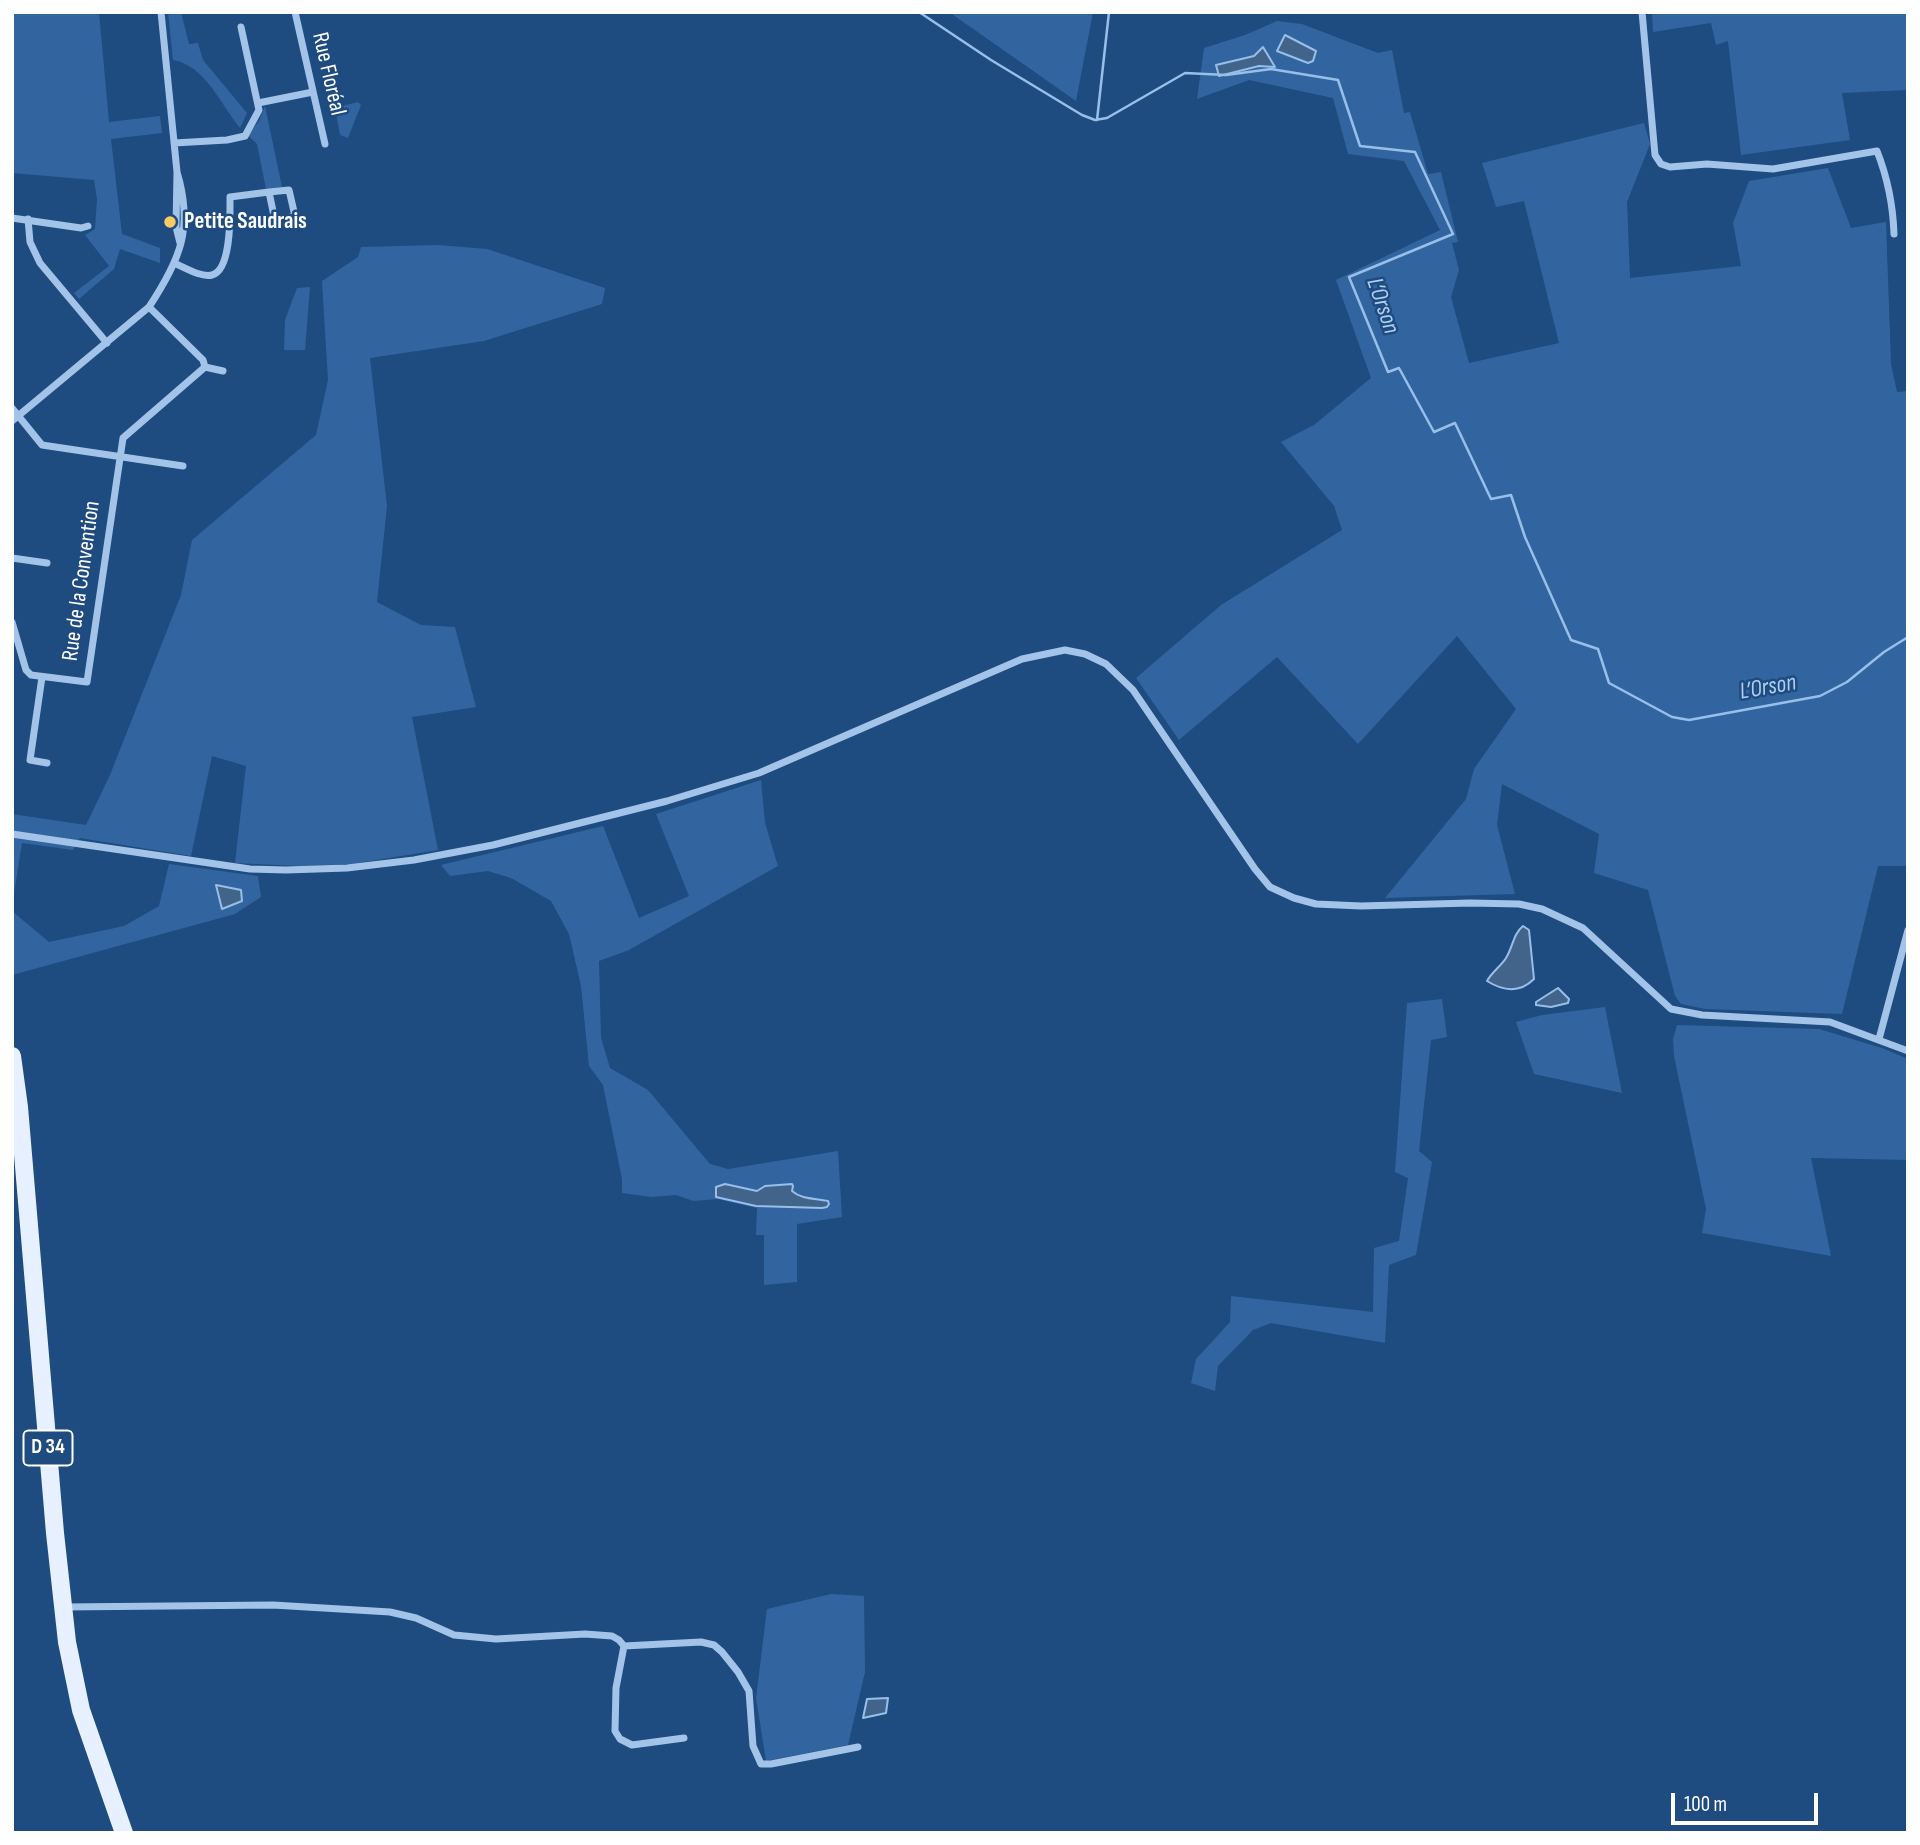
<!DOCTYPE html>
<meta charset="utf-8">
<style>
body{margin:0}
#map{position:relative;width:1920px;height:1845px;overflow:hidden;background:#1e4b80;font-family:"Sofia Sans Condensed",sans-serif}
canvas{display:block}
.frame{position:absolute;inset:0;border:14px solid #fff;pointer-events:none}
.scale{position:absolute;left:1671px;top:1793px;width:147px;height:32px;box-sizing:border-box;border:4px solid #fff;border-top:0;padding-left:9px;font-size:21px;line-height:24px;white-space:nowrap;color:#fff;-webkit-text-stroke:5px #1e4b80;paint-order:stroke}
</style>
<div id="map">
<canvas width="1920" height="1845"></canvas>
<div class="frame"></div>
<div class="scale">100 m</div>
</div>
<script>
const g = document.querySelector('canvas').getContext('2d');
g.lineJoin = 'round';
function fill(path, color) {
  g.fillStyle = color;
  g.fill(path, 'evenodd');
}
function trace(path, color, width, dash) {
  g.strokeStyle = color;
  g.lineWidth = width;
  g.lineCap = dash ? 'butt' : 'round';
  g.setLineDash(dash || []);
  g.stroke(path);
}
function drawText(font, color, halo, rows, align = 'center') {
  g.font = font + ' "Sofia Sans Condensed",sans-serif';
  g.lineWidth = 5;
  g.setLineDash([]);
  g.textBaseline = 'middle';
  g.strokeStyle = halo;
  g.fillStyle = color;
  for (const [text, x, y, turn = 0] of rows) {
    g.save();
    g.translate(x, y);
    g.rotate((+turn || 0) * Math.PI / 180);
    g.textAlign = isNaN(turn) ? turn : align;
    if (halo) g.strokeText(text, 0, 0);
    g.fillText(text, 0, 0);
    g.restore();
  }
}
fill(new Path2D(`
 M12,12H99L109,122L160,116L162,133L111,139L122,234L160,248V263L120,249L114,269L79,299L74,293L109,266L85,235L95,229L97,199L94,180L12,173Z
 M168,12H181L189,44L198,43L203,60L247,113L240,128C221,105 205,65 173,60Z
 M949,12H1093L1076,101Z
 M1652,12H1908V90L1842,93L1850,140L1741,155L1728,41L1716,45L1711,23L1653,32Z
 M1277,21L1302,24L1378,53L1392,50L1404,113L1410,112L1428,174L1441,172L1458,242L1452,243L1459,270L1451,297L1469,363L1559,343L1524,201L1496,207L1482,163L1644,123L1650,144L1627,202L1630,278L1741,266L1733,223L1749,181L1828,168L1851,228L1886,222L1891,364L1897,392L1908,391V866H1878L1842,1014L1705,1009L1681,1004L1675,996L1648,890L1594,873L1599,834L1502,784L1497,825L1515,894L1385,898L1466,799L1474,769L1516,709L1457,636L1358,744L1277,657L1179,740L1136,678L1221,605L1342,530L1334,506L1281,442L1314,425L1371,378L1336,280L1440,230L1404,161L1348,154L1333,98L1249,80L1197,99L1204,48L1245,35Z
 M358,102L361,105L348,138L340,135L335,108Z
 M265,106L282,187L266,189L257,144L248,135L259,121Z
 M438,245L487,249L605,288L602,304L484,341L370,358L387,506L377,602L421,625L455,627L476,707L412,717L438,850L352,864L299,866L235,863L246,766L212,756L191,856L80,838L73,850L22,843L12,906V814L86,825L110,775L181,595L192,540L316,435L328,380L322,281L358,257L361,247Z
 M310,287L305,350H284L285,320L297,288Z
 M761,780L765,823L778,866L629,950L599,961L601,1038L610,1068L648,1090L710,1164L728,1169L838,1151L842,1217L797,1224V1282L764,1285V1235H756L757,1208L718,1199L693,1201L676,1195L651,1197L622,1193V1179L603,1085L589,1066L581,986L569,934L551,901L511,878L488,871L450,876L441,865L603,826L639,918L689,896L656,814Z
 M169,864L258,876L261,897L235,914L12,975V911L49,942L124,926L159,906Z
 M1442,999L1447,1037L1431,1040L1419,1151L1432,1162L1416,1255L1389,1265L1385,1343L1271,1323L1253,1330L1218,1366L1215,1391L1191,1383L1196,1359L1230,1322L1231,1296L1373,1312L1374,1248L1399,1241L1408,1178L1395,1172L1407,1003Z
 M1605,1007L1622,1093L1534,1074L1516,1022L1542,1015Z
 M1677,1025L1819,1029L1882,1048L1908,1059V1160L1811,1158L1831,1256L1702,1233L1706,1209L1674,1056L1673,1039Z
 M831,1594L864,1596L865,1672L848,1745L766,1761L756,1698L767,1609Z`), '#32659f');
const water = new Path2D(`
 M1285,35L1316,51L1313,61L1308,63L1277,51Z
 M1263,47L1275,67L1259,66L1219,76L1216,65L1254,56Z
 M216,885L241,890L242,901L222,909Z
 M1523,926L1529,930L1534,979C1520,993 1503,991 1487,981C1492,972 1501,966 1506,958C1513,947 1513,934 1523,926Z
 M1558,988L1569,999L1568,1003L1551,1007L1536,1005V1002Z
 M725,1184L757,1191L765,1186L792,1184L793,1186L792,1191C802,1200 816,1198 828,1201L829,1204L827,1207L822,1208L756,1206L716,1197V1187Z
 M888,1698L886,1713L863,1718L867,1699Z`);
fill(water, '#42648a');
trace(water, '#97bfea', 2);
trace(new Path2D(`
 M919,12L991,60L1082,115L1095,120L1107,118L1185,73L1226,75L1271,69L1338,80L1360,146L1415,152L1453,234L1349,277L1388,372L1399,368L1434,432L1455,423L1491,499L1511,495L1525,537L1571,640L1598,649L1609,683L1672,717L1689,720L1820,696L1847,682L1884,652L1908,637
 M1097,120L1109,12`), '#97bfea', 2.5);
trace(new Path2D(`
 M161,12L177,172L176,227L180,243
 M295,12L325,144
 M1642,12L1655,155L1661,164L1670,167L1707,164L1773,169L1877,151C1888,179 1893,204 1894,234
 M258,103L313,92
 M174,143L227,140L245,136L259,110L241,27
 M289,190L295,216L275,221L269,192Z
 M12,218L81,228L88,226
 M28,219L30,242L40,263L107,343
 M174,263C184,267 201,278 212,275C232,270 230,213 230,197L269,192
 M205,367L223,371
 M12,408L42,445L183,466
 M12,421L149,307C180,260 194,228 177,172
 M12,558L47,563
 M12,622L26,670L31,675L87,682L123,438L205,367L203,360L149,307
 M42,677L30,760L47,763
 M12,834L250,869L286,870L347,868L414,860L493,845L667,801L759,773L1022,659L1065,650L1085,654L1106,664L1133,690L1255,869L1270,887L1294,898L1316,904L1361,906L1470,903L1519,904L1542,909L1583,928L1671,1009L1702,1015L1830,1022L1908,1051
 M1879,1039L1908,930
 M64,1607L273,1605L390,1612L416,1618L454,1635L496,1639L585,1634L612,1636L619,1640L624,1646L701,1642L714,1645L722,1652L738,1672L749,1691L753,1746L761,1764H771L858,1747
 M624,1646L616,1688L615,1731L620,1739L632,1745L684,1738`), '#a3c4e8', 7);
trace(new Path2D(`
 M12,1056L19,1107L55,1533L67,1642L81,1710L124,1833`), '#e6f0fe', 18);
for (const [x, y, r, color] of [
 [170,222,7,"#f7ca63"]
]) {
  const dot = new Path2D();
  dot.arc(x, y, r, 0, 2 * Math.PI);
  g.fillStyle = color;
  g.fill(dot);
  trace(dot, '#1e4b80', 2.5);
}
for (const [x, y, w] of [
 [48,1448,49]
]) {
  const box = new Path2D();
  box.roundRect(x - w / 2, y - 17.5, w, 35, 5);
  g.fillStyle = '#1e4b80';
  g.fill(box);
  trace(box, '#fff', 2);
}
drawText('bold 21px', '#fff', null, [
 ["D 34",48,1448]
]);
drawText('23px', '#fff', '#1e4b80', [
 ["Rue Floréal",328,74,77],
 ["Rue de la Convention",82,581,-82]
]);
drawText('bold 23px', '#fff', '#1e4b80', [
 ["Petite Saudrais",184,222]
], 'left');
drawText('italic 24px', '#afcef0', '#1e4b80', [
 ["L’Orson",1382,306,71],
 ["L’Orson",1768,688,-10]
]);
</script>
